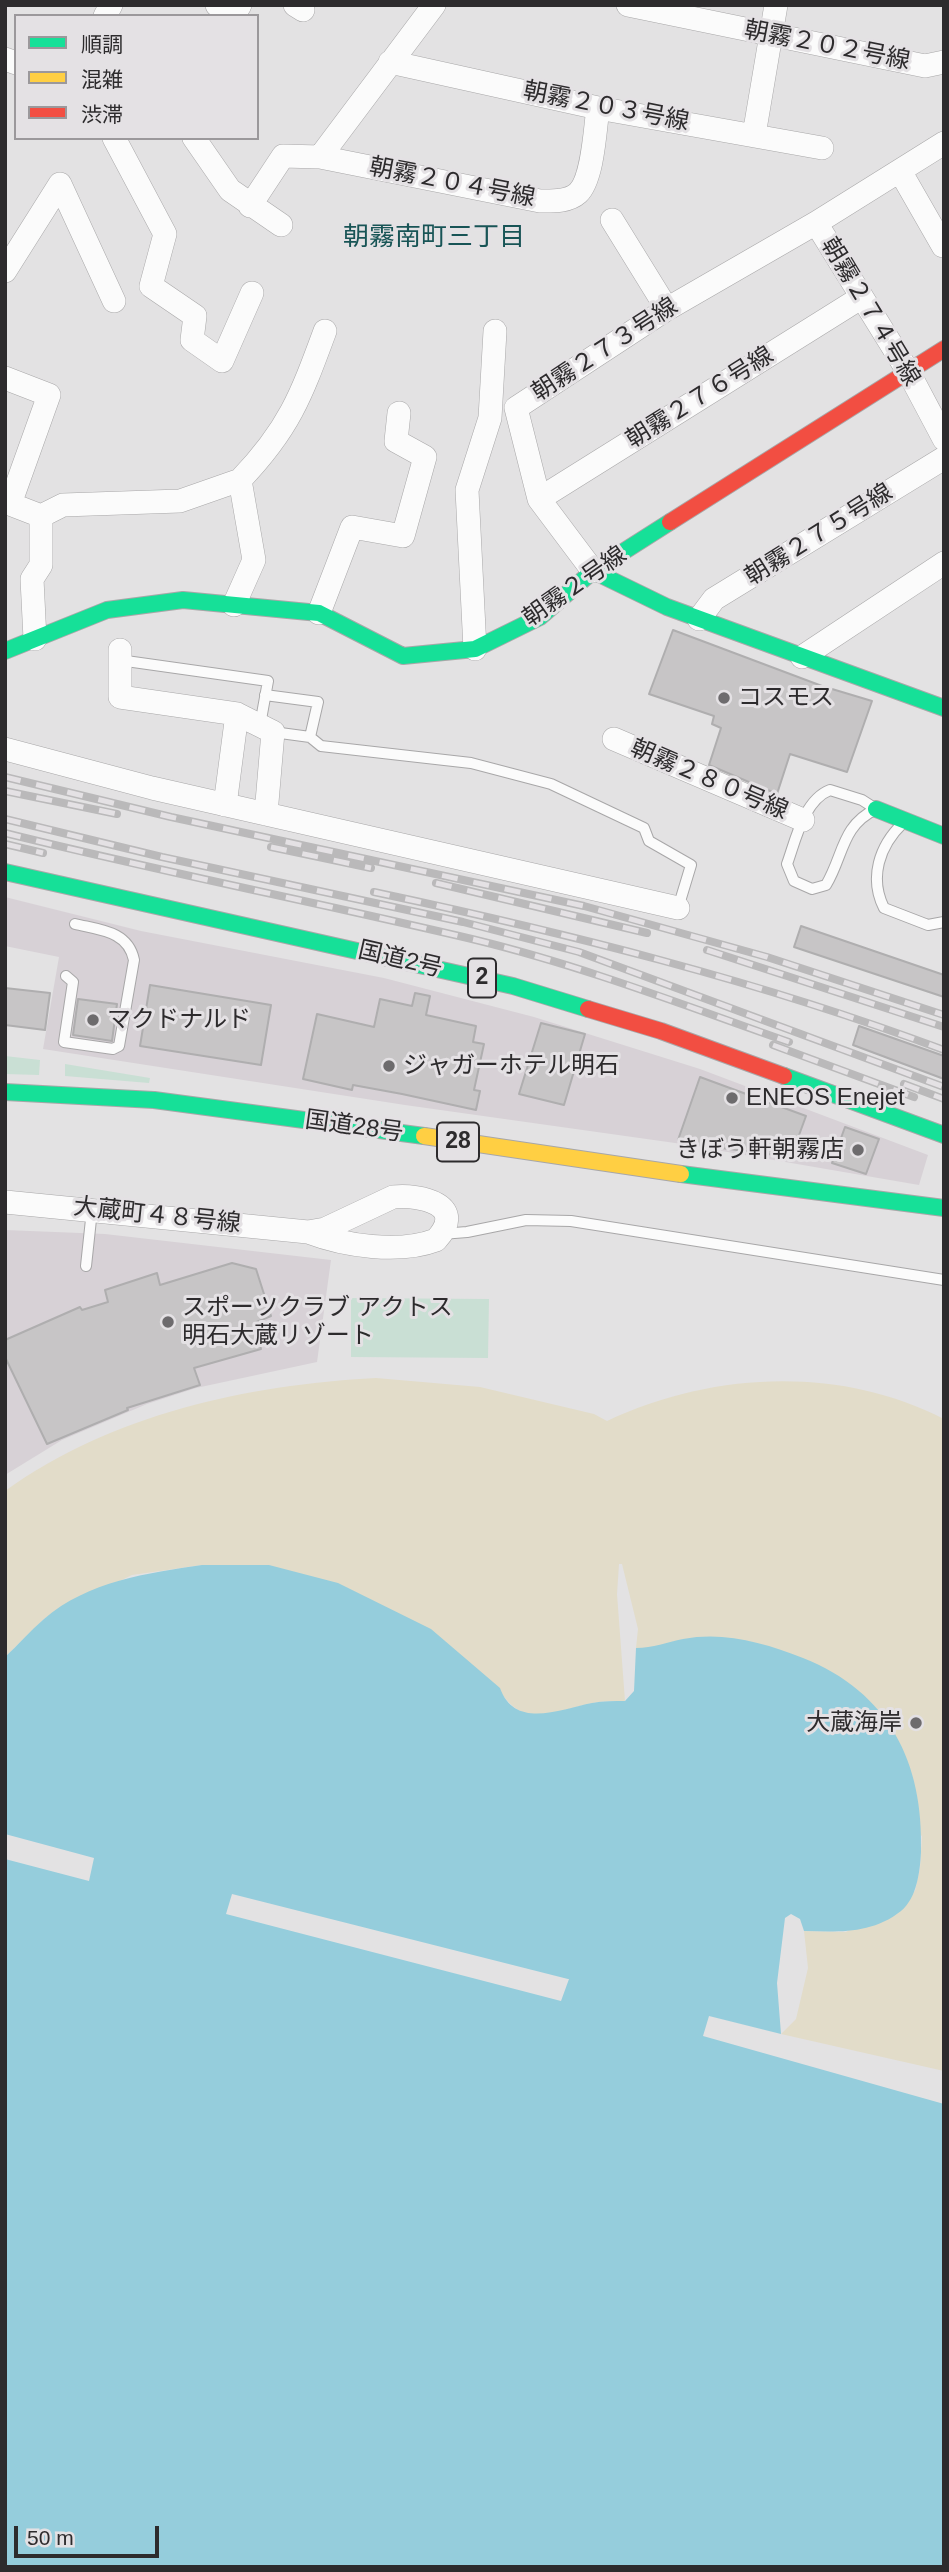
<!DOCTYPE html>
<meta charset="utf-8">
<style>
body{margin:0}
#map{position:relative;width:949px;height:2572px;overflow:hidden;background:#e3e2e3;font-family:Arial,"Noto Sans JP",sans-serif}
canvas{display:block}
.frame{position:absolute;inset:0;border:7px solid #2d2b2d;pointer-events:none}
.legend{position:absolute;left:14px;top:14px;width:245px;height:126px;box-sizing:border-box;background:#e4e1e4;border:2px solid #9b989b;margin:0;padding:9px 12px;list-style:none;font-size:21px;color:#2d2b2d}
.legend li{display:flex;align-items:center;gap:14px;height:35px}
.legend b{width:35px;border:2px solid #9b989b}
.scale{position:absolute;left:14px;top:2526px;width:145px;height:32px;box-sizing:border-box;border:4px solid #2d2b2d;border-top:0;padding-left:9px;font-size:21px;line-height:24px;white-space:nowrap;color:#2d2b2d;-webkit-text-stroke:5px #e4e1e4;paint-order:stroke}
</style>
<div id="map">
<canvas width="949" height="2572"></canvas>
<div class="frame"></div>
<ul class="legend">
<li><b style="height:9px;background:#16e098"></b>順調</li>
<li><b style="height:9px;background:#ffcf43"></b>混雑</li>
<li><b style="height:9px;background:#f24e42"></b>渋滞</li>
</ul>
<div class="scale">50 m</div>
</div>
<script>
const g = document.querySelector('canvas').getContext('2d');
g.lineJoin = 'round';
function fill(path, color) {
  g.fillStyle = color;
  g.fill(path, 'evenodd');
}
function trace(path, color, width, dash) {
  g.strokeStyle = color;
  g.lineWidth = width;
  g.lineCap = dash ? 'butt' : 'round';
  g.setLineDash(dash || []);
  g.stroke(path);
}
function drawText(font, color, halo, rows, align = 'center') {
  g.font = font + ' Arial,"Noto Sans JP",sans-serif';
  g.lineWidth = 6;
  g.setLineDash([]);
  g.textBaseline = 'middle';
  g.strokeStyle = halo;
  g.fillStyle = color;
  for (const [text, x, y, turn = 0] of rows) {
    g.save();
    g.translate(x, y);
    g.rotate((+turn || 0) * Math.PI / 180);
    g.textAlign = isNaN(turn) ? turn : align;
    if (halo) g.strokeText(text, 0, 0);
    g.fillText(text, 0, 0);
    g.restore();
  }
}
fill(new Path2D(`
 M5,897L141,931L384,978L534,1017L700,1069L928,1155L919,1185L675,1143L405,1105L43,1049L59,957L5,946Z
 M5,1230L105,1234L331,1260L317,1362L196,1388L147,1404L62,1440L5,1475Z`), '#d7d1d6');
fill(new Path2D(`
 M5,1056L40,1060L39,1075L5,1074Z
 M65,1064L150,1078L149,1083L65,1076Z
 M351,1298L489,1299L488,1358L351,1357Z`), '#c9dfd4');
fill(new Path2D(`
 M376,1378L480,1387L594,1414L607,1421C711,1372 839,1365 944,1419V2071L781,2034L796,2019L808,1968L804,1931L846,1932L915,1891L920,1868L922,1836L684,1639L651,1648H636L638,1629L622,1564H619L617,1594L625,1701C615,1701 603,1701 593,1703C571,1707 538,1722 518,1710C504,1701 501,1689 488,1680L269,1565H202L132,1575L45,1618L5,1657V1491C113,1414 246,1385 376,1378Z`), '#e2dcc9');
fill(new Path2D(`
 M202,1565H269L338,1583L431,1629L500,1688C515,1730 561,1709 592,1703C603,1701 615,1701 625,1701L634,1691L636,1648C653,1648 667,1642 683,1639C724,1631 765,1643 803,1658C889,1692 924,1763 921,1852C920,1871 917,1898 901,1911C872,1934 839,1932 804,1931L800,1919L791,1914L785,1918L777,1983L781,2034L709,2016L703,2036L944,2104V2567H5V1859L89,1881L94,1858L5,1834V1657C18,1645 30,1631 44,1619C88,1581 148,1573 202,1565ZM232,1894L568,1979H569L561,2001L226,1914Z`), '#95cddc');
const building = new Path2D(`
 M673,630L822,686L872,701L847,772L790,754L777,794L709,765L721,728L712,724L714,716L649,694Z
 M801,926L944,975V997L794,947Z
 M150,985L271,1005L261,1065L140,1046Z
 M5,988L50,993L45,1030L5,1025Z
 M415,993L430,996L426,1015L476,1026L473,1042L484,1044L474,1090L480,1091L476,1110L402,1094L353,1085L352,1090L303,1079L317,1014L374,1027L380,999L412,1006Z
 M78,999L117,1004L112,1041L73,1035Z
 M541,1023L585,1034L564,1105L519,1094Z
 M859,1026L944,1056V1079L853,1045Z
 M700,1077L806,1116L791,1157L698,1145L678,1140Z
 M845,1127L879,1139L866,1174L832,1163Z
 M232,1263L256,1269L271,1316L254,1323L261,1349L194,1368L200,1385L127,1408L128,1410L47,1444L5,1357V1340L80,1307L82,1310L108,1302L105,1290L157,1273L160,1285Z`);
fill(building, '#c7c5c6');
trace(building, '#afaeaf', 2);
const lane = new Path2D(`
 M119,660L268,681L260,725
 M265,695L318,702L310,737
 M273,732L310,737L321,746L471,763L551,784L644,828L649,841L691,865L678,908
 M830,790L862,800L876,809C841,826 844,855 826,885L812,889L794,881L787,864C796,839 804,800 830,790Z
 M903,823C879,846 869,878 884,908L928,925L944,922
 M66,976L73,982L64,1042L113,1049L119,1046L134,960C128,931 100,930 75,924
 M442,1234L467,1232L526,1220L571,1221L944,1280
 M86,1266L92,1210`);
const street = new Path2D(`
 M217,5L233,16L240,5
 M295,5L303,10
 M628,5L925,66L944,62
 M105,16L111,5
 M5,59L16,63
 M390,62L598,108L822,148
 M754,135L776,5
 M114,138L165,234L151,286L195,316L192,340L222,361L252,293
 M194,138L230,190L281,225
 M320,157L434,5
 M900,171L943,246
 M250,206L283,156L320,157L540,201C552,201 568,202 578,193C593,179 595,129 598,108
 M612,220L667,309
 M816,223L909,373L944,439
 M5,271L60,184L114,301
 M5,378L49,395L10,504L41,516V565L32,579L35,639
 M240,480C289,429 301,396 325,331
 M539,499L862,297
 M41,516L63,505L180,501L240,480L254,560L234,605
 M593,571L539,499L516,408L667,309L816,223L944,143
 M319,613L352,527L403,536L425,457L396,441L399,413
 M699,619L714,599L944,458
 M475,649L467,490L490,418L495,331
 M120,650V697L237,714L225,805
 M802,657L944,563
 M237,714L273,732L266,814
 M614,739L803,820
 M5,749L152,788L678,908
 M5,1202L308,1232C345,1246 399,1254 436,1240C468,1205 421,1194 393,1197L325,1229L308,1232`);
const fast = new Path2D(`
 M593,571L667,607L944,708
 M5,651L107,610L183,600L319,613L403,656L475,649L540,617L593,571L670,522
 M876,809L944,836
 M5,872L513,986L588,1009
 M784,1076L944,1135
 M5,1092L154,1100L424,1136
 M681,1174L944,1208`);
const slow = new Path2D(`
 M424,1136L681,1174`);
const jam = new Path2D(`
 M670,522L944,349
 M588,1009L661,1031L784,1076`);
trace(lane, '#a8a7a8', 12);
trace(street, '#a8a7a8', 24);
trace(fast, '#a8a7a8', 18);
trace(slow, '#a8a7a8', 18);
trace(jam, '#a8a7a8', 18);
trace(lane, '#fbfbfb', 10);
trace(street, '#fbfbfb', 23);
trace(fast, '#16e098', 16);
trace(slow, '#ffcf43', 16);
trace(jam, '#f24e42', 16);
const rail = new Path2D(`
 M5,777L171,817L584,906L767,957L944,1015
 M5,791L117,814
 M5,819L162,857L463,922L579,952L944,1087
 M5,833C162,872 320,903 476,940C583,966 686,1006 789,1042
 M5,844L43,853
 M271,847L371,868
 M436,883L647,933
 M374,892C567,933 759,981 944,1050
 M707,950L944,1027
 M773,1045L914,1097
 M904,1084L944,1099`);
trace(rail, '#bab9ba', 8);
trace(rail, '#e4e1e4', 5, [16]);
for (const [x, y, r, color] of [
 [724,698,7,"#6d6b6d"],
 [93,1020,7,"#6d6b6d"],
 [389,1066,7,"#6d6b6d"],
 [732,1098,7,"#6d6b6d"],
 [858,1150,7,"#6d6b6d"],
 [168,1322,7,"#6d6b6d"],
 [916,1723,7,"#6d6b6d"]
]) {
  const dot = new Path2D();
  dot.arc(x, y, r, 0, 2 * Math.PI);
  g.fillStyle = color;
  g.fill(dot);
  trace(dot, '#e4e1e4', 2.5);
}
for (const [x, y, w] of [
 [482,978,28],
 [458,1142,42]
]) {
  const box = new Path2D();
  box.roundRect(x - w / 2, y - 19.5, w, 39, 5);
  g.fillStyle = '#e4e1e4';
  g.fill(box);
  trace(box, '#2d2b2d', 2);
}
drawText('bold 23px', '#2d2b2d', null, [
 ["2",482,978],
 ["28",458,1142]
]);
drawText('24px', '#2d2b2d', '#e4e1e4', [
 ["朝霧２０２号線",827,46,11],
 ["朝霧２０３号線",606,107,11],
 ["朝霧２０４号線",452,183,11],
 ["朝霧２７４号線",870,312,59],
 ["朝霧２７３号線",605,350,-33],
 ["朝霧２７６号線",700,398,-32],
 ["朝霧２７５号線",819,535,-32],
 ["朝霧２号線",575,587,-35],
 ["朝霧２８０号線",709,780,23],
 ["国道2号",400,960,13],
 ["国道28号",354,1127,8],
 ["大蔵町４８号線",157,1216,6]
]);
drawText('24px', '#2d2b2d', '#e4e1e4', [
 ["コスモス",738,698],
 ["マクドナルド",107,1020],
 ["ジャガーホテル明石",403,1066],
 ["ENEOS Enejet",746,1098],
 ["きぼう軒朝霧店",844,1150,"right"],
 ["スポーツクラブ アクトス",182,1308],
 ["明石大蔵リゾート",182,1336],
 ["大蔵海岸",902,1723,"right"]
], 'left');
drawText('26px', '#185456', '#e4e1e4', [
 ["朝霧南町三丁目",434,238]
]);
</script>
